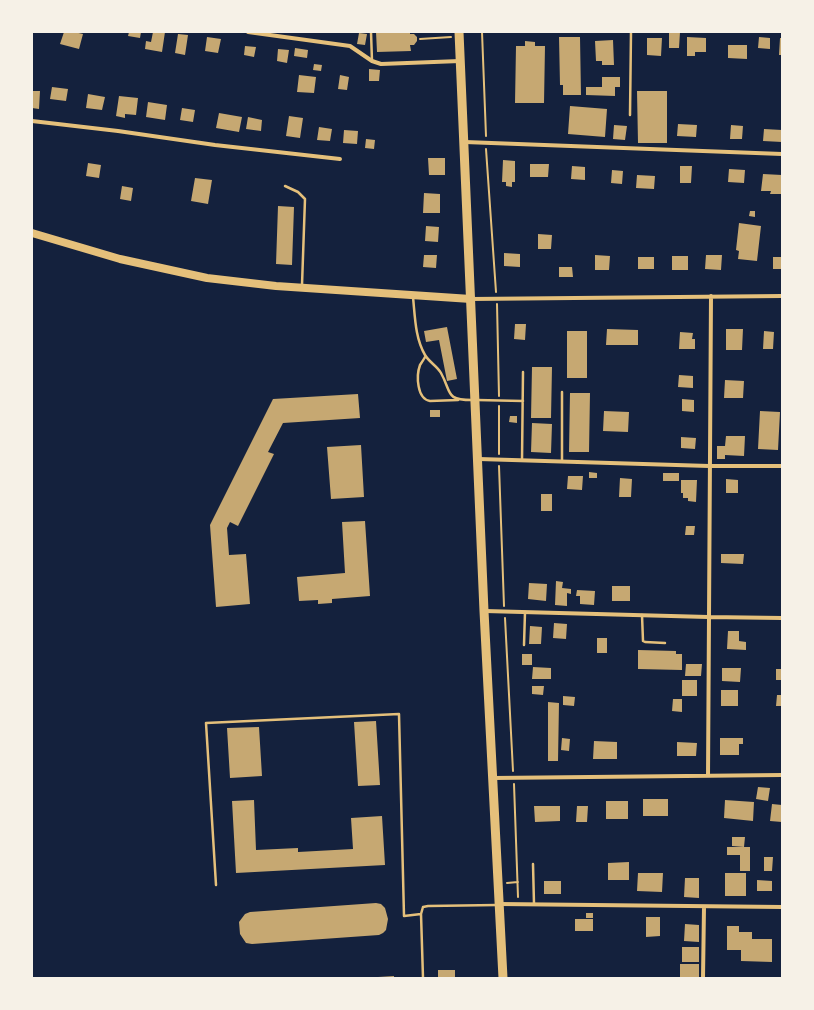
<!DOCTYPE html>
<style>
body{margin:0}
#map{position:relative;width:814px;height:1010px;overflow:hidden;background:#14213d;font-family:"PT Sans Narrow",sans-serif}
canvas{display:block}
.frame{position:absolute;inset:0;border:33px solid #f6f1e7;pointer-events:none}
</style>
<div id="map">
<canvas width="814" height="1010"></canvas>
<div class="frame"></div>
</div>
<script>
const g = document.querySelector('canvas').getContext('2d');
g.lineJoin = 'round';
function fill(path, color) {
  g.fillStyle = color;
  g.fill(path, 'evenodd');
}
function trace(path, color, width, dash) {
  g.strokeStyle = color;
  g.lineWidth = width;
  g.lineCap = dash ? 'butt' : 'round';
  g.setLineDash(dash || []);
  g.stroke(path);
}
fill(new Path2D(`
 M64,32H74L83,34L79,49L60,44Z
 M129,32H141L140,38L128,36Z
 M153,32H165L162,52L145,49L146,41L151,42Z
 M376,32H410V34H414L417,37V41L414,45H410L411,51L377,52Z
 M669,32H680L679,48H669Z
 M359,33L367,34L365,45L357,44Z
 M178,34L188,35L185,55L175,53Z
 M207,37L221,39L218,53L205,51Z
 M559,37H580L581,95H563V85H560Z
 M687,37L706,38V52H695V56H687Z
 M759,37L770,38V49L758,48Z
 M647,38H662L661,56L647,55Z
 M780,38H782V55H779Z
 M613,40L614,65H602V61H596L595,41Z
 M525,41L535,42V46H545L544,103H515L516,46H525Z
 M728,45H747V59L728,58Z
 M245,46L256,47L254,57L244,55Z
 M295,48L308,50L307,58L294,56Z
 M278,49L289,50L287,63L277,61Z
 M314,64L322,65L321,71L313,70Z
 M369,69L380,70L379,81H369Z
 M299,75L316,77L314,93L297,92Z
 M340,75L349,77L347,90L338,89Z
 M602,77H620V87H615V96L586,95V87H602Z
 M52,87L68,89L66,101L50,99Z
 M32,91H40L39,109L32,108Z
 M637,91H667V143H638Z
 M88,94L105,97L102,110L86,108Z
 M119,96L138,98L136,115L125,114V118L116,116Z
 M148,102L167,105L165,120L146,117Z
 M570,106L607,109L605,137L568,134Z
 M182,108L195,110L193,122L180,120Z
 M219,113L242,117L239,132L216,128Z
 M289,116L303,118L300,138L286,136Z
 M248,117L262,120L261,131L246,129Z
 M678,124L697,125L696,137L677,136Z
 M614,125L627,126L625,140L613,139Z
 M731,125L743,126L742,139H730Z
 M319,127L332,129L330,141L317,140Z
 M764,129L782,130V142L763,141Z
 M344,130L358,131L357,144L343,143Z
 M366,139L375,140L374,149L365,148Z
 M428,158H445V175H429Z
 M503,160L515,161V182H512V187L506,186V182H502Z
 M88,163L101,165L99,178L86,176Z
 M530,164H549L548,177H530Z
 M572,166L585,167V180L571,179Z
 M680,166H692L691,183H680Z
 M729,169L745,170L744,183L728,182Z
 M612,170L623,171L622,184L611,183Z
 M763,174L782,175L781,194H770L771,191H761Z
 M637,175L655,176L654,189L636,188Z
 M195,178L212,180L208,204L191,201Z
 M122,186L133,188L131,201L120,199Z
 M424,193L440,194V213H423Z
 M278,206L294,207L292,265L276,264Z
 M750,211H755V217L749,216Z
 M739,223L761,226L757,261L738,259L739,251L736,250Z
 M426,226L439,227L438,242L425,241Z
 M538,234L552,235L551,249H538Z
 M504,253L520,254V267L504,266Z
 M424,255H437L436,268L423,267Z
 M595,255L610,256L609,270H595Z
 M706,255H722L721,270L705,269Z
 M672,256H688V270H672Z
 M638,257H654V269H638Z
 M773,257H782V269H773Z
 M559,267H572L573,277H559Z
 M515,324H526L525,340L514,339Z
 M447,327L457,379L447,381L439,340L426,342L424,331Z
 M607,329L638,330V345H606Z
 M726,329H743L742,350H726Z
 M567,331H587V378H567Z
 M764,331L774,332L773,349H763Z
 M680,332L693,333L692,339H695V349H679Z
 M532,367H552L551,418H531Z
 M679,375L693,376V388L678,387Z
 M725,380L744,381L743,398H724Z
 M570,393H590L589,452H569Z
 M358,394L360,418L283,423L268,452L274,454L238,526L230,522L227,528L229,555L246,554L250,604L216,607L210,525L273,399Z
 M682,399L694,400V412L682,411Z
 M430,410H440V417H430Z
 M604,411L629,412L628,432L603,431Z
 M760,411L780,412L778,450L758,449Z
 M510,416H517V423L509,422Z
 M532,423L552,424L551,453L531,452Z
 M726,436H745L744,456L725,455V459H717V446H725Z
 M681,437L696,438L695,449L681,448Z
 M361,445L364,497L331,499L327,447Z
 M589,472L597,473V478H589Z
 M663,473H679V481H663Z
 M568,476H583L582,490L567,489Z
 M620,478L632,479L631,497H619Z
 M726,479L738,480V493H726Z
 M681,480H697L696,502L688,501V498H683V493H681Z
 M541,494H552V511H541Z
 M365,521L370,596L332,599V603L318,604V600L299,601L297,577L345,573L342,522Z
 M686,526H695L694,535H685Z
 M721,554H744L743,564L721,563Z
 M556,581L563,582L562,588L571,589V594L567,593V606L555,605Z
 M529,583L547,584L546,601L528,599Z
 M612,586H630V601H612Z
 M577,590L595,591L594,605L580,604V596H576Z
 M554,623L567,624L566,639L553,638Z
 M530,626L542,627L541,644H529Z
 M728,631H739V641L746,642V650L727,649Z
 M597,638H607V653H597Z
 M638,650L676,651V654H682V670L638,669Z
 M522,654H532V665H522Z
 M686,664H702L701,676H685Z
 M533,667L551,668V679H532Z
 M722,668H741L740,682L722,681Z
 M776,669H782V680H776Z
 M682,680H697V696H682Z
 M532,686H544L543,695L532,694Z
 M721,690H738V706H721Z
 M777,695H782V706H776Z
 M563,696L575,697L574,706L563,705Z
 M673,699H682V712L672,711Z
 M548,702L559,703L558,761H548Z
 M376,721L380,785L358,786L354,722Z
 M259,727L262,776L230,778L227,728Z
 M562,738L570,739L569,751L561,750Z
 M720,738H743V744H739V755H720Z
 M594,741L617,742V759H593Z
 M677,742L697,743L696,756H677Z
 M758,787L770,788L768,801L756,799Z
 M643,799H668V816H643Z
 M254,800L256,850L298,848V852L353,849L351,818L382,816L385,865L236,873L232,801Z
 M725,800L754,802L753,821L724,818Z
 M606,801H628V819H606Z
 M772,804L782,805V822L770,821Z
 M534,806H560V821L535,822Z
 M577,806H588L587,822H576Z
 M732,837H745L744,847L732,846Z
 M727,847H750V871H740V855H727Z
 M764,857H773L772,871H764Z
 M629,862V880H608V863Z
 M638,873H663L662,892L637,891Z
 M725,873H746V896H725Z
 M685,878H699V898L684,897Z
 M757,880L772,881V891H757Z
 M544,881H561V894H544Z
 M376,903L381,904L385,908L388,919L386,930L383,933L379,935L252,944L246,943L240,934L239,922L245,914L250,912Z
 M586,913H593V918H586Z
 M646,917H660V936L646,937Z
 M575,919H593V931H575Z
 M685,924L699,925V942L684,941Z
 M727,926H739V932H752V939H772V962L741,961V950H727Z
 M682,947H699V962H682Z
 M680,964H699V978H680Z
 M438,970H455V978H438Z
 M394,976V978H378V977Z`), '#c6a872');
trace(new Path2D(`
 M482,32L486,136
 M420,39L451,37
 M486,149L496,292
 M497,304L499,396
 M499,454V406
 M499,466L504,606
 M505,618L513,771
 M514,784L518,897
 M507,883L518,882`), '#e5c07b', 2);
trace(new Path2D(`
 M371,32L372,61
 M630,115L631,32
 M285,186L298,192L305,199L302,285
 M413,297C415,316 415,338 425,355C429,362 437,366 441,373C452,393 445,400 472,400
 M425,357C424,359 422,362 420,365C416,376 417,399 430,401L458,400
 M477,400L523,401
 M522,460L523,372
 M562,461V392
 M642,615L643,641L645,642L665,643
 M524,645L525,612
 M533,864L534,904
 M216,885L206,723L399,714L404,916L421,914
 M423,978L421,914L423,907L428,906L497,905`), '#e5c07b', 2.5);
trace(new Path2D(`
 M248,32L350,46L372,61L381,64L460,61
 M32,121L118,131L215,145L340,159
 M465,142L782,154
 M471,299L782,296
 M479,459L709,466H782
 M485,611L708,617L782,618
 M708,776L711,296
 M493,778L782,775
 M499,904L782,907
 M703,978L704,907`), '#e5c07b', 4);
trace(new Path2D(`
 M32,233L120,259L207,278L276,286L471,299`), '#e5c07b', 8);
trace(new Path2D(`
 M459,32L484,611L503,978`), '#e5c07b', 9);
</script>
